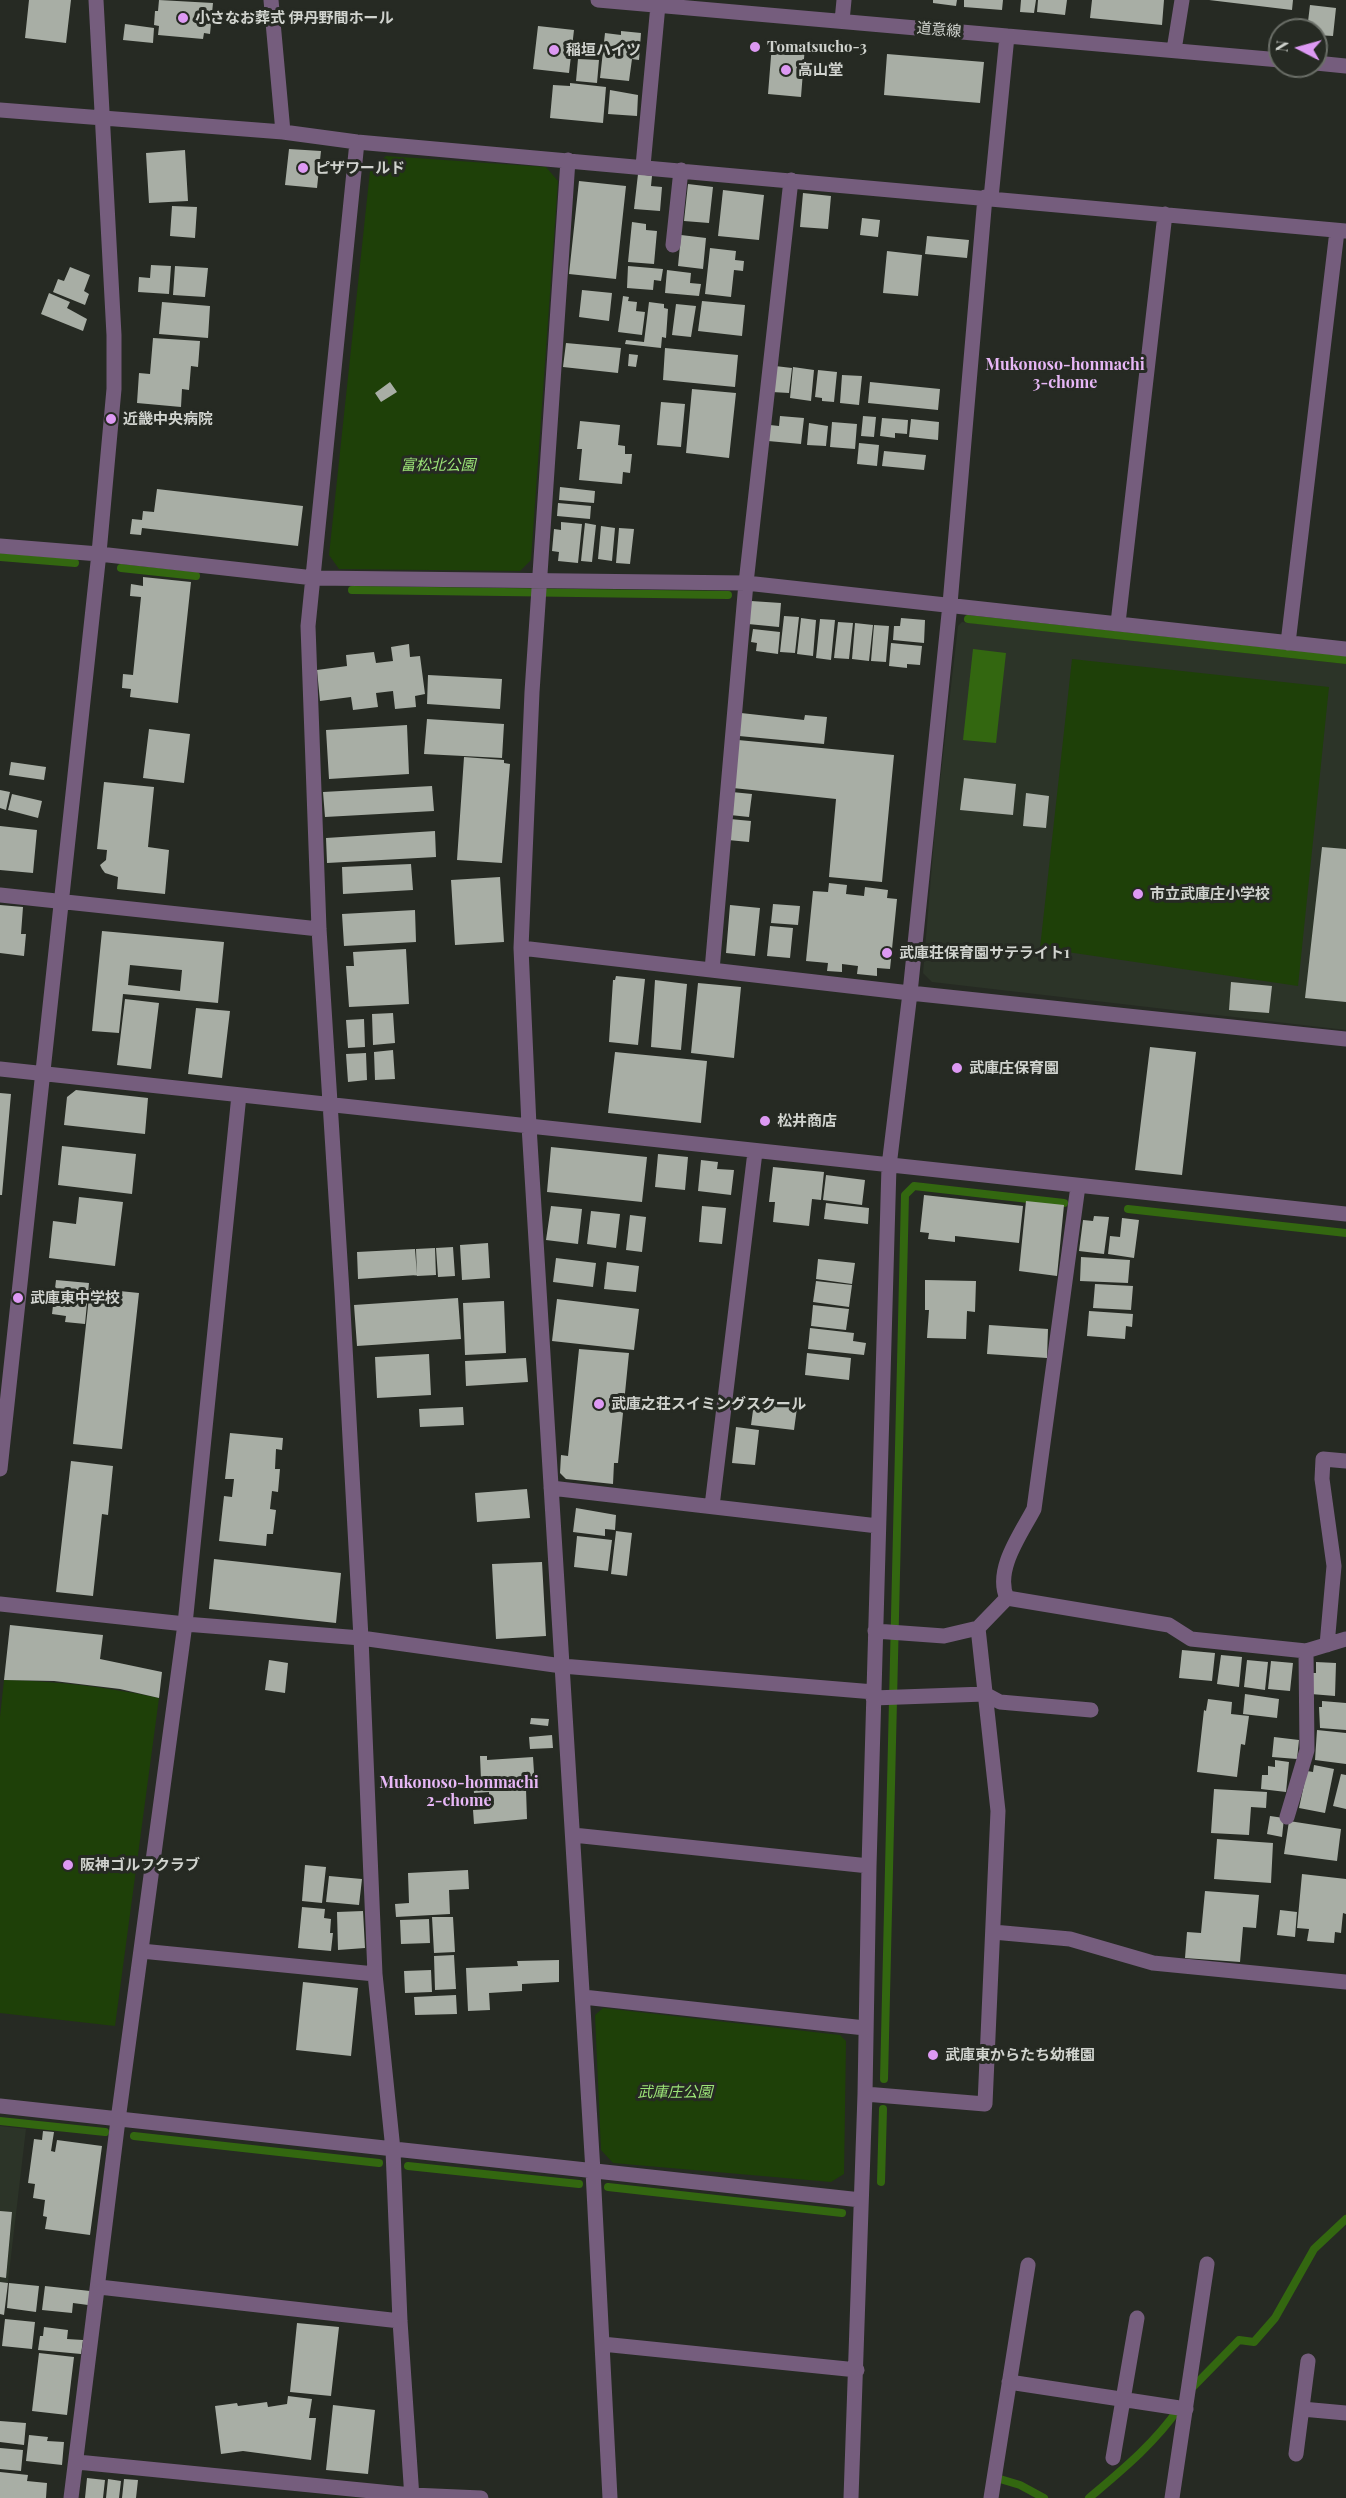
<!DOCTYPE html>
<meta charset="utf-8">
<style>
body{margin:0}
#map{position:relative;width:1346px;height:2498px;overflow:hidden;background:#262a23;font-family:"Playfair Display",serif}
canvas{display:block}
.north{position:absolute;left:1268px;top:18px;width:60px;height:60px;box-sizing:border-box;background:#262a23;border:2px solid #6a6e67;border-radius:50%;rotate:276deg;font-size:16px;font-weight:700;line-height:24px;text-align:center;color:#d0d3ce}
.north::after{content:'';display:block;margin:auto;width:21px;height:27px;background:#dd99f3;clip-path:polygon(50% 0,100% 100%,50% 72%,0 100%)}
</style>
<div id="map">
<canvas width="1346" height="2498"></canvas>
<div class="north">N</div>
</div>
<script>
const g = document.querySelector('canvas').getContext('2d');
g.lineJoin = 'round';
function fill(path, color) {
  g.fillStyle = color;
  g.fill(path, 'evenodd');
}
function trace(path, color, width, dash) {
  g.strokeStyle = color;
  g.lineWidth = width;
  g.lineCap = dash ? 'butt' : 'round';
  g.setLineDash(dash || []);
  g.stroke(path);
}
function drawText(font, color, halo, rows, align = 'center') {
  g.font = font + ' "Playfair Display","Noto Sans JP",serif';
  g.lineWidth = 6;
  g.setLineDash([]);
  g.textBaseline = 'middle';
  g.strokeStyle = halo;
  g.fillStyle = color;
  for (const [text, x, y, turn = 0] of rows) {
    g.save();
    g.translate(x, y);
    g.rotate((+turn || 0) * Math.PI / 180);
    g.textAlign = isNaN(turn) ? turn : align;
    if (halo) g.strokeText(text, 0, 0);
    g.fillText(text, 0, 0);
    g.restore();
  }
}
fill(new Path2D(`
 M962,622L1346,664V1030L932,982L923,973L936,816L958,626Z
 M0,2126L26,2129L8,2282H0Z`), '#2c3428');
fill(new Path2D(`
 M386,156L546,167L558,181L531,560L520,571L339,569L329,555L370,171Z
 M1072,659L1329,687L1298,986L1040,948Z
 M4,1680C57,1681 107,1687 159,1698L115,2026L0,2013V1717Z
 M603,2008L840,2035L846,2041L844,2174L831,2182L613,2163L601,2150L595,2015Z`), '#1e4008');
fill(new Path2D(`
 M973,649L1006,653L996,743L963,740Z`), '#336710');
trace(new Path2D(`
 M0,557L75,563
 M121,568L196,576
 M352,590L728,595
 M968,619L1346,660
 M1128,1209L1346,1233
 M884,2079L905,1195L914,1186L1064,1203
 M0,2121L105,2132
 M134,2136L379,2163
 M408,2166L579,2184
 M881,2182L883,2109
 M608,2187L842,2213
 M1192,2388L1239,2340L1254,2342L1275,2318L1314,2249L1346,2219
 M1000,2479L1020,2485L1044,2498
 M1089,2498C1122,2470 1154,2444 1179,2408`), '#336710', 8);
fill(new Path2D(`
 M29,0H71L66,43L25,38Z
 M159,0L213,3L210,34L204,33L203,39L158,35L159,26L154,25L155,11H158Z
 M933,0H957L956,6L933,3Z
 M964,0H1003L1002,10L964,7Z
 M1021,0H1036L1034,13L1020,12Z
 M1038,0H1067L1065,15L1037,12Z
 M1092,0H1164L1162,25L1090,18Z
 M1209,0H1293L1292,10Z
 M1310,5L1336,8L1333,36L1316,35V30H1307Z
 M125,24L154,28L153,43L123,40Z
 M538,26L574,30L569,73L533,69Z
 M621,31L641,33L639,60L632,59L629,81L600,78L605,33L621,35Z
 M772,44L805,46L801,97L768,94Z
 M887,54L984,62L980,103L884,95Z
 M578,59L599,60L597,83L576,81Z
 M570,83L606,87L603,123L550,118L553,85L570,86Z
 M610,90L638,95L637,116L608,114Z
 M289,149L321,151L317,188L285,185Z
 M185,150L188,201L149,203L146,153Z
 M638,174L652,176L651,186L662,187L660,211L634,209Z
 M579,181L626,186L616,279L569,274Z
 M688,184L713,187L709,223L684,221Z
 M723,190L764,195L759,240L718,236Z
 M803,193L831,196L828,229L800,227Z
 M172,206L197,207L195,238L170,236Z
 M862,218L880,220L878,237L860,235Z
 M632,222L646,224V230L657,231L654,264L628,262Z
 M681,235L706,238L703,269L678,266Z
 M927,236L969,240L967,258L925,254Z
 M710,248L736,251L735,260L744,261L743,271L734,270L731,297L705,294Z
 M887,251L922,255L918,296L883,293Z
 M151,265L171,266L169,294L138,292L139,277L150,278Z
 M175,266L208,268L205,297L173,295Z
 M628,266L663,269L661,281L654,280L653,290L627,288Z
 M70,267L90,275L84,291L89,294L85,305L53,292L58,279L64,281Z
 M667,270L691,273L690,283L701,284L699,296L665,293Z
 M582,290L612,293L609,321L579,317Z
 M49,293L70,302L67,308L87,319L83,331L41,314Z
 M623,296L629,297L628,301L637,302L636,311L645,312L642,335L618,332Z
 M702,301L745,305L742,336L698,331Z
 M162,302L210,306L208,338L159,334Z
 M649,302L664,304V308L668,309L666,338L662,337L661,348L625,344L626,340L644,342Z
 M676,304L696,306L691,337L672,335Z
 M153,338L200,341L198,367L191,366L189,390L182,389L181,407L137,403L139,373L150,374Z
 M566,343L621,348L618,373L563,367Z
 M665,348L738,355L735,387L663,380Z
 M629,354L638,355L636,367L628,366Z
 M775,366L792,368L789,393L772,392Z
 M793,367L814,370L811,401L790,398Z
 M818,370L837,372L834,402L822,401V398L815,397Z
 M842,375L862,376L859,405L840,403Z
 M390,382L397,392L381,402L375,393Z
 M870,382L940,389L938,410L868,403Z
 M692,389L736,393L729,458L686,453Z
 M661,402L685,404L681,447L657,445Z
 M780,416L804,418L801,444L768,441L770,425L779,426Z
 M863,416L876,417L874,437L861,436Z
 M882,418L908,420L907,434L895,433V438L880,436Z
 M911,419L939,422L938,440L909,437Z
 M580,421L620,425L618,445L625,446V454H632L630,473L623,472L622,484L579,480L582,449H577Z
 M832,422L857,424L855,449L830,447Z
 M809,423L828,426L826,446L807,445Z
 M859,443L879,445L877,466L857,464Z
 M884,451L926,455L924,470L882,466Z
 M560,487L595,491L594,503L559,500Z
 M157,489L303,506L298,546L142,528L141,535L130,534L132,519L142,520L143,511L154,512Z
 M558,503L591,506L590,519L557,516Z
 M561,522L582,524L578,563L558,561L559,552L552,551L554,529L561,530Z
 M585,523L596,525L592,562L581,561Z
 M601,526L615,528L612,561L598,559Z
 M619,528L634,529L630,564L616,563Z
 M143,577L191,582L178,703L130,697L131,689L122,688L123,674L133,675L141,597L130,596L131,584L143,586Z
 M751,601L781,603L779,627L748,624Z
 M784,616L799,617L795,653L780,652Z
 M801,618L816,620L813,656L797,654Z
 M901,618L925,620L924,643L893,640L894,626H900Z
 M820,619L835,620L831,660L816,658Z
 M838,622L853,623L849,659L834,658Z
 M855,623L873,625L869,661L852,659Z
 M874,625L889,626L886,662L871,661Z
 M753,629L780,632L778,654L756,651L757,643L751,642Z
 M891,643L922,646L920,665L907,664V668L889,666Z
 M409,644L410,657L420,656L425,694L415,696L416,707L395,709L393,691L376,693L378,707L353,710L351,697L320,701L317,670L347,666L346,655L374,652L376,663L393,661L391,647Z
 M428,675L502,679L500,709L427,704Z
 M741,713L804,720L805,715L827,717L824,744L739,736Z
 M427,719L504,724L502,758L424,754Z
 M407,725L409,774L329,779L326,730Z
 M149,729L190,734L184,783L143,778Z
 M738,740L894,755L882,882L829,877L836,799L733,788Z
 M464,757L504,760V763L510,764L502,863L457,860Z
 M11,762L46,767L44,780L9,775Z
 M964,778L1016,784L1013,815L960,810Z
 M104,782L154,787L148,847L169,850L165,894L117,889L118,877L105,873L102,869L100,865L106,860L107,850L97,849Z
 M432,786L434,811L325,817L323,792Z
 M0,790L10,792L6,810L0,808Z
 M732,792L752,794L749,817L730,815Z
 M1026,793L1049,796L1046,828L1023,826Z
 M12,794L42,801L38,818L8,810Z
 M730,819L751,821L749,842L728,840Z
 M0,826L37,830L33,873L0,870Z
 M435,831L436,857L327,863L326,838Z
 M1322,847L1346,849V1002L1305,998Z
 M411,864L413,890L343,894L342,867Z
 M500,877L504,942L455,945L451,880Z
 M829,883L847,885L846,894L864,896L865,887L888,890L887,898L897,899L890,969L877,968V976L857,974L858,966L842,964V972L827,971L828,963L806,961L813,891L828,892Z
 M773,904L800,906L798,925L771,923Z
 M0,905L23,907L21,934H26L24,956L0,953Z
 M730,905L760,908L755,956L726,953Z
 M415,910L416,942L344,946L342,914Z
 M770,926L793,928L790,958L767,956Z
 M102,931L224,942L218,1003L123,994L119,1033L92,1031ZM130,965L182,970L180,991L128,985Z
 M406,949L409,1004L349,1007L346,966H354L353,952Z
 M616,976L645,979L638,1045L609,1042L613,980H615Z
 M655,980L687,984L681,1050L651,1047Z
 M1231,982L1272,986L1269,1013L1229,1010Z
 M698,983L741,987L734,1058L691,1053Z
 M125,999L159,1003L151,1069L117,1065Z
 M196,1008L230,1011L222,1078L188,1074Z
 M393,1013L395,1043L373,1045L372,1014Z
 M364,1019L365,1047L348,1048L346,1020Z
 M1150,1047L1196,1052L1182,1175L1135,1170Z
 M393,1050L395,1079L375,1080L374,1052Z
 M615,1052L707,1061L701,1123L608,1113Z
 M366,1053L367,1080L348,1082L346,1054Z
 M76,1090L148,1098L145,1134L64,1125L67,1097Z
 M0,1093L11,1094L2,1195H0Z
 M62,1146L136,1154L132,1194L58,1185Z
 M551,1147L647,1157L642,1202L547,1192Z
 M658,1154L688,1157L685,1190L655,1187Z
 M701,1160L718,1162L717,1169L734,1170L731,1195L698,1191Z
 M773,1167L824,1172L821,1200L812,1199L809,1226L773,1222L775,1202H769Z
 M826,1175L865,1180L862,1205L823,1200Z
 M924,1195L1023,1206L1019,1243L955,1236V1242L928,1239L929,1233L920,1232Z
 M79,1197L123,1202L115,1266L49,1258L53,1221L76,1224Z
 M1026,1201L1064,1205L1057,1276L1019,1271Z
 M826,1203L869,1208L868,1224L824,1219Z
 M551,1206L582,1209L578,1244L546,1240Z
 M702,1206L726,1208L722,1244L699,1242Z
 M591,1211L620,1214L616,1248L587,1244Z
 M630,1215L646,1217L642,1252L626,1250Z
 M1094,1216L1109,1217L1104,1254L1079,1251L1083,1220L1093,1221Z
 M1122,1218L1139,1220L1134,1258L1108,1254L1110,1236L1120,1237Z
 M488,1243L490,1278L462,1280L460,1245Z
 M453,1247L455,1276L438,1277L436,1248Z
 M435,1248L436,1275L417,1276L416,1249Z
 M415,1249L417,1275L358,1279L357,1252Z
 M1081,1257L1130,1260L1128,1283L1080,1281Z
 M556,1258L596,1263L593,1287L553,1282Z
 M818,1259L855,1263L852,1284L816,1279Z
 M607,1262L639,1266L636,1292L604,1289Z
 M56,1280L89,1283L85,1324L65,1322L66,1316L52,1314Z
 M925,1280L976,1281L975,1312L967,1311L966,1339L927,1338L929,1310H925Z
 M816,1281L852,1285L849,1307L813,1302Z
 M1095,1284L1133,1286L1131,1310L1093,1308Z
 M90,1288L139,1293L122,1449L73,1444Z
 M458,1298L461,1339L357,1346L354,1305Z
 M557,1299L639,1309L634,1350L552,1341Z
 M504,1301L506,1353L465,1355L463,1303Z
 M813,1305L849,1309L846,1330L811,1326Z
 M1089,1311L1133,1314L1132,1327L1126,1326L1125,1339L1087,1336Z
 M989,1325L1048,1329L1047,1358L987,1354Z
 M810,1328L854,1333L853,1341L866,1343L864,1355L808,1349Z
 M579,1349L629,1353L618,1463H614L613,1484L566,1479L560,1473L561,1455L568,1456Z
 M807,1353L851,1358L849,1380L805,1375Z
 M429,1354L431,1395L377,1398L375,1357Z
 M526,1358L528,1382L466,1386L465,1361Z
 M754,1403L797,1408L794,1430L751,1425Z
 M463,1407L464,1425L420,1427L419,1409Z
 M736,1427L759,1430L755,1465L732,1463Z
 M230,1433L283,1438L282,1450L276,1449L275,1469H280L278,1492L272,1491L270,1509L276,1510L273,1534H267L266,1546L219,1541L224,1496L232,1497L234,1479H225Z
 M71,1461L113,1466L108,1515L102,1514L93,1596L56,1592Z
 M527,1489L530,1518L477,1522L475,1493Z
 M576,1508L616,1515L615,1530L605,1529V1536L573,1532Z
 M616,1531L632,1533L627,1576L611,1574Z
 M577,1536L612,1540L608,1571L574,1567Z
 M214,1559L341,1573L336,1623L209,1609Z
 M542,1562L546,1636L496,1639L492,1564Z
 M10,1625L103,1635L100,1659L162,1672L159,1698L120,1689L54,1681L4,1680Z
 M1182,1650L1215,1653L1212,1681L1179,1678Z
 M1221,1655L1242,1657L1239,1687L1217,1684Z
 M269,1660L288,1663L285,1693L265,1690Z
 M1247,1660L1268,1662L1265,1690L1244,1687Z
 M1271,1661L1293,1663L1290,1691L1268,1689Z
 M1316,1662L1336,1663L1335,1696L1311,1694L1309,1673H1316Z
 M1245,1694L1279,1699L1277,1718L1243,1714Z
 M1208,1699L1232,1702L1231,1714L1249,1716L1245,1745L1241,1744L1237,1777L1197,1772L1204,1710L1206,1711Z
 M1322,1701L1346,1703V1730L1320,1728L1319,1707H1322Z
 M531,1718L549,1719L548,1726L530,1724Z
 M1317,1730L1346,1733V1764L1315,1760Z
 M552,1735L553,1748L530,1749L529,1737Z
 M1274,1737L1299,1740L1297,1759L1272,1757Z
 M480,1756H487V1760L533,1757L535,1788L526,1789L527,1819L474,1824L473,1810L490,1809L489,1792L474,1793L473,1781L481,1780Z
 M1275,1760L1289,1762L1286,1792L1261,1789L1262,1775H1268V1766L1275,1767Z
 M1314,1765L1334,1769L1325,1813L1299,1808L1307,1771L1313,1772Z
 M1341,1774L1346,1775V1809L1333,1806Z
 M1214,1789L1267,1792L1266,1808L1251,1807L1249,1835L1211,1833Z
 M1270,1816L1284,1818L1282,1837L1267,1834Z
 M1289,1821L1341,1829L1337,1861L1284,1854Z
 M1217,1839L1273,1843L1271,1883L1214,1879Z
 M305,1865L326,1867L322,1903L302,1901Z
 M468,1870L469,1889L449,1890L450,1914L396,1917L395,1904L409,1903L408,1873Z
 M1302,1874L1346,1879V1914L1343,1913L1341,1933L1335,1932L1334,1943L1307,1941L1309,1929L1297,1928Z
 M329,1876L362,1879L359,1905L326,1902Z
 M1205,1891L1259,1895L1256,1928L1243,1927L1240,1962L1185,1958L1187,1932L1201,1933Z
 M302,1907L325,1909L324,1918L331,1919L330,1933H333L331,1951L298,1948Z
 M1280,1910L1297,1912L1295,1937L1277,1935Z
 M363,1911L365,1948L338,1950L337,1912Z
 M432,1917H453L455,1952L434,1953Z
 M429,1919L430,1943L401,1944L400,1920Z
 M454,1955L456,1989L435,1990L434,1956Z
 M559,1960V1982L522,1984V1991L489,1993L490,2010L468,2011L466,1968L518,1966L517,1961Z
 M431,1970L432,1992L405,1993L404,1971Z
 M303,1982L358,1988L351,2056L296,2050Z
 M456,1995L457,2014L415,2015L414,1997Z
 M43,2131L54,2132L51,2151L55,2152L57,2140L102,2146L90,2235L45,2229L47,2217L43,2216L45,2200L33,2198L35,2184L28,2183L34,2139L42,2140Z
 M0,2211L12,2212L6,2278L0,2277Z
 M0,2282L8,2283L4,2315L0,2314Z
 M9,2283L39,2286L36,2312L7,2308Z
 M45,2286L90,2291L88,2305L73,2303L72,2313L42,2310Z
 M5,2319L35,2322L32,2349L2,2346Z
 M297,2323L339,2327L331,2396L290,2392Z
 M44,2327L68,2330L67,2339L83,2340L81,2354L38,2350L40,2336H43Z
 M39,2353L74,2357L67,2415L32,2411Z
 M288,2396L312,2399L309,2418H316L311,2460L243,2451L221,2454L215,2406L237,2403L238,2406L267,2402L268,2407L287,2404Z
 M333,2405L375,2410L368,2474L326,2470Z
 M0,2421L26,2423L24,2445L0,2442Z
 M29,2435L48,2437L47,2441L64,2442L62,2465L26,2461Z
 M0,2448L23,2450L21,2471L0,2469Z
 M0,2472L28,2475L27,2481L47,2483L46,2498H0Z
 M87,2478L105,2480L103,2498H85Z
 M108,2479L121,2481L119,2498H106Z
 M124,2479L138,2480L136,2498H122Z`), '#a8aea5');
trace(new Path2D(`
 M271,0L283,132
 M598,0L1280,60
 M842,21L844,0
 M1174,50L1182,0
 M1316,63L1346,66
 M0,110L283,132L357,142L1346,231
 M357,142L308,626L319,929L342,1292L361,1638L375,1974L393,2150L400,2321L412,2498
 M568,160L532,692L521,948L529,1126L593,2171L610,2498
 M643,166L658,5
 M991,198L1007,36
 M673,245L681,170
 M0,546L99,554L314,578L746,583L1346,649
 M1118,623L1165,214
 M1288,643L1337,231
 M0,895L319,929
 M521,948L910,993L1346,1039
 M712,970L746,583L791,180
 M0,1069L1346,1214
 M0,1469L99,553L114,389V335L96,0
 M551,1488L878,1526
 M712,1506L755,1152
 M1007,1598C994,1570 1021,1534 1034,1509L1078,1186
 M0,1604L185,1624L361,1638L562,1666L874,1692
 M875,1631L944,1636L978,1628L1007,1598L1169,1625L1191,1639L1306,1651L1346,1639
 M1327,1645L1334,1566L1322,1479L1323,1459L1346,1461
 M873,1698L985,1694L1000,1702L1091,1710
 M1287,1817L1307,1750L1306,1651
 M573,1835L869,1866
 M993,1932L1070,1939L1153,1963L1346,1982
 M141,1951L375,1974
 M583,1997L865,2028
 M865,2094L985,2104L998,1811L978,1628
 M0,2106L861,2200
 M99,2287L400,2321
 M602,2344L857,2370
 M1009,2382L1186,2409
 M1302,2409L1346,2413
 M1296,2454L1308,2361
 M1113,2458L1137,2318
 M77,2462L412,2495L481,2498
 M71,2498L118,2120L185,1624L239,1095
 M851,2498L865,2094L869,1866L889,1166L910,993L950,604L985,197
 M991,2498L1028,2265
 M1172,2498L1207,2264`), '#755d7d', 15);
for (const [x, y, r, color] of [
 [183,18,6,"#dd99f3"],
 [755,47,6,"#dd99f3"],
 [554,50,6,"#dd99f3"],
 [786,70,6,"#dd99f3"],
 [303,168,6,"#dd99f3"],
 [111,419,6,"#dd99f3"],
 [1138,894,6,"#dd99f3"],
 [887,953,6,"#dd99f3"],
 [957,1068,6,"#dd99f3"],
 [765,1121,6,"#dd99f3"],
 [18,1298,6,"#dd99f3"],
 [599,1404,6,"#dd99f3"],
 [68,1865,6,"#dd99f3"],
 [933,2055,6,"#dd99f3"]
]) {
  const dot = new Path2D();
  dot.arc(x, y, r, 0, 2 * Math.PI);
  g.fillStyle = color;
  g.fill(dot);
  trace(dot, '#262a23', 2);
}
drawText('bold 15px', '#d0d3ce', '#262a23', [
 ["小さなお葬式 伊丹野間ホール",195,18],
 ["Tomatsucho-3",767,47],
 ["稲垣ハイツ",566,50],
 ["高山堂",798,70],
 ["ピザワールド",315,168],
 ["近畿中央病院",123,419],
 ["市立武庫庄小学校",1150,894],
 ["武庫荘保育園サテライト1",899,953],
 ["武庫庄保育園",969,1068],
 ["松井商店",777,1121],
 ["武庫東中学校",30,1298],
 ["武庫之荘スイミングスクール",611,1404],
 ["阪神ゴルフクラブ",80,1865],
 ["武庫東からたち幼稚園",945,2055]
], 'left');
drawText('15px', '#d0d3ce', '#262a23', [
 ["道意線",939,30,5]
]);
drawText('italic 15px', '#9ce478', '#262a23', [
 ["富松北公園",438,465],
 ["武庫庄公園",675,2092]
]);
drawText('bold 16px', '#e7b7f6', '#262a23', [
 ["Mukonoso-honmachi",1065,365],
 ["3-chome",1065,383],
 ["Mukonoso-honmachi",459,1783],
 ["2-chome",459,1801]
]);
</script>
